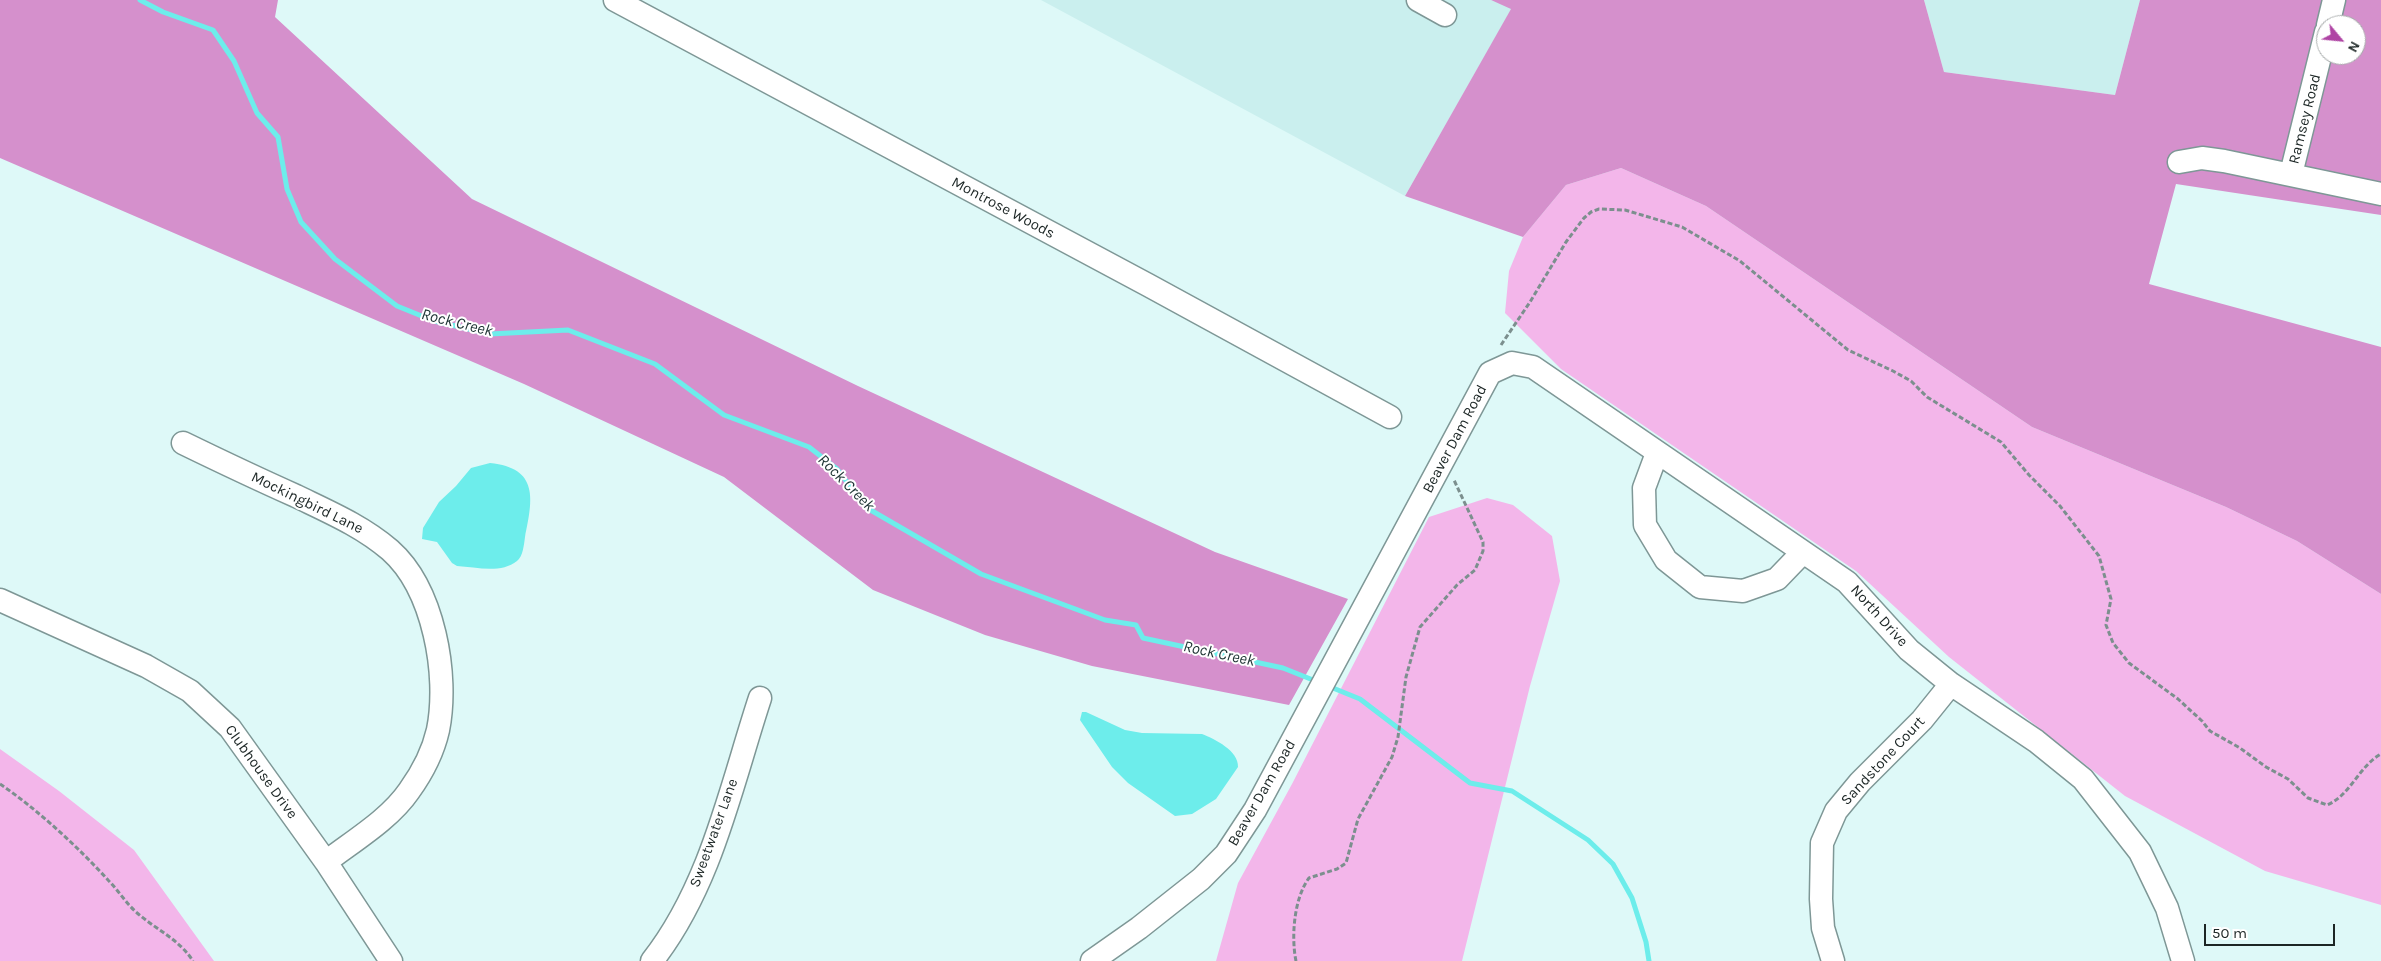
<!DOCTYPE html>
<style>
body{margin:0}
#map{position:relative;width:2381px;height:961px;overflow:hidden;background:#def9f8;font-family:Karla,sans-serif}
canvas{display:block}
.north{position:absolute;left:2316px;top:15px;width:50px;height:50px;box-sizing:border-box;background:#fff;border:1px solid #a4a8a8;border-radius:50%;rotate:118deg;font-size:14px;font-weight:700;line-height:20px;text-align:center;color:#1c2625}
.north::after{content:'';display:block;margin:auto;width:18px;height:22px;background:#af44a4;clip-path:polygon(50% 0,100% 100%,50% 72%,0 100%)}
.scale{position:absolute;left:2204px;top:924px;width:131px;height:22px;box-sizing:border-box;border:2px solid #1c2625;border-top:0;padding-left:6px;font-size:15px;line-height:18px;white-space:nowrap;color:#1c2625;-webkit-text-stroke:4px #fff;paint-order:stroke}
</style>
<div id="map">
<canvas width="2381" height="961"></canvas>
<div class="north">N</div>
<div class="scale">50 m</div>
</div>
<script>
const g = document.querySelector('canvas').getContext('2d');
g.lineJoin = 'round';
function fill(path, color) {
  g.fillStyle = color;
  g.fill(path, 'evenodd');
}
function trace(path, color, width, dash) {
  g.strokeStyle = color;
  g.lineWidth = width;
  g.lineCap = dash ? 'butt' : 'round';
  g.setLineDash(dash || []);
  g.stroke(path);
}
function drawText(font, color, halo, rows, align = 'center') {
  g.font = font + ' Karla,sans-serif';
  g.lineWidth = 4;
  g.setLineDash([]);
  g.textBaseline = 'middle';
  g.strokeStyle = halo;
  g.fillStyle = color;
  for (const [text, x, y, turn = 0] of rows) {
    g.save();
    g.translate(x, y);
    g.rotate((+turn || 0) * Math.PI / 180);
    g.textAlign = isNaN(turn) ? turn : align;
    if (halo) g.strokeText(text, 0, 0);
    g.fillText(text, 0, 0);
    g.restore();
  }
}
fill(new Path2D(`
 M1041,0H1491L1512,8L1405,196Z
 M1924,0H2140L2115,95L1944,72Z`), '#caefee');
fill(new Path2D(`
 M1621,168L1706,206L2032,427L2226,507L2297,541L2381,594V905L2265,871L2125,796L1949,657L1856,571L1561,369L1505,313L1509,271L1523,237L1566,185Z
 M1487,498L1513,505L1552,536L1560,581L1530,686L1462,961H1216L1238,883L1292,784L1429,517Z
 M0,749L59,791L134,850L214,961H0Z`), '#f3b6ea');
fill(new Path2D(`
 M0,0H278L275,17L472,199L858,386L1215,552L1348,599L1289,705L1092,666L985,635L873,590L724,477L524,384L0,158Z
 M1491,0H1924L1944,72L2115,95L2140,0H2381V215L2176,184L2149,284L2381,347V594L2297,541L2226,507L2032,427L1706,206L1621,168L1566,185L1523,237L1405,196L1511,9ZM2326,25H2356V55H2326Z`), '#d590cc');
fill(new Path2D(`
 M490,463C539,468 533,499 525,537C524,544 523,557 517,561C501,574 476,567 457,566L452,563L437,542L422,539L423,528L439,502L456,486L471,468Z
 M1082,712H1086L1125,730L1142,733L1202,734C1215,739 1239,751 1238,767L1216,799L1192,814L1175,816L1128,783L1112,767L1080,720Z`), '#6dedeb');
trace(new Path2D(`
 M140,0L163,12L213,30L234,61L257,113L278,137L287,189L301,222L335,259L397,306L434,321L490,334L568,330L655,364L724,415L809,447L837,469L867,508L981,574L1105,620L1136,625L1143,638L1283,668L1318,682
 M1328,686L1360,699L1470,783L1512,791L1588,840L1613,864L1632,898L1646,942L1649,961`), '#6dedeb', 5);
const minor = new Path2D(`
 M615,0L1148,285L1390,417
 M1418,0L1445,15
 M2328,25L2334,0
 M2179,162L2202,158L2224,161L2381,194
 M2291,174L2326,32
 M183,443C220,461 258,479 296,496C329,512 362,526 390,550C434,589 449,675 438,730C433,752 422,773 409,791C389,820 353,841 326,862
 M1657,453L1644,488L1645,525L1666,560L1700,587L1743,591L1777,579L1803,552
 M0,600L146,666L190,691L230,728L326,862L391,961
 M652,961C711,886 731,786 760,698
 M1092,961L1139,928L1201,879L1226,854L1255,810L1490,373L1512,363L1533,367L1847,582L1909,650L1951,684L2036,741L2083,779L2140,852L2167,908L2183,961
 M1833,961L1823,928L1821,899L1822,843L1836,811L1860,782L1922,720L1951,684`);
trace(minor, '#7e9796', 25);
trace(new Path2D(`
 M1501,345L1530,302L1566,242L1584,218L1591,212L1599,209L1625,210L1682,227L1740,261L1848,350L1893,371L1911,381L1927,397L2001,442L2029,475L2060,506L2099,556L2111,599L2106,625L2113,643L2129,663L2178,699L2202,721L2210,731L2240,748L2266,767L2288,779L2308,798L2327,805C2350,796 2359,766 2381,754
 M0,784C37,809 78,847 108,880C118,890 126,903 136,912C155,929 179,939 193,961
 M1296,961C1291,937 1294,898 1309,878L1337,869L1346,863L1358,819L1392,757L1398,737L1406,677L1420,627L1457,585L1475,570L1483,551V542L1454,480`), '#7c8f8e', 3, [5, 2.5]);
trace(minor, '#fff', 22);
drawText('15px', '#1c2625', '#fff', [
 ["Ramsey Road",2305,119,-76],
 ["Montrose Woods",1003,208,28],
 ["Beaver Dam Road",1455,439,-62],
 ["Mockingbird Lane",307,503,26],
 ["North Drive",1879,616,48],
 ["Sandstone Court",1883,761,-47],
 ["Clubhouse Drive",261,772,54],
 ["Beaver Dam Road",1262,793,-60],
 ["Sweetwater Lane",714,833,-70]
]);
drawText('italic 16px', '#1d3333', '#fff', [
 ["Rock Creek",457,323,14],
 ["Rock Creek",846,483,45],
 ["Rock Creek",1219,654,12]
]);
</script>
